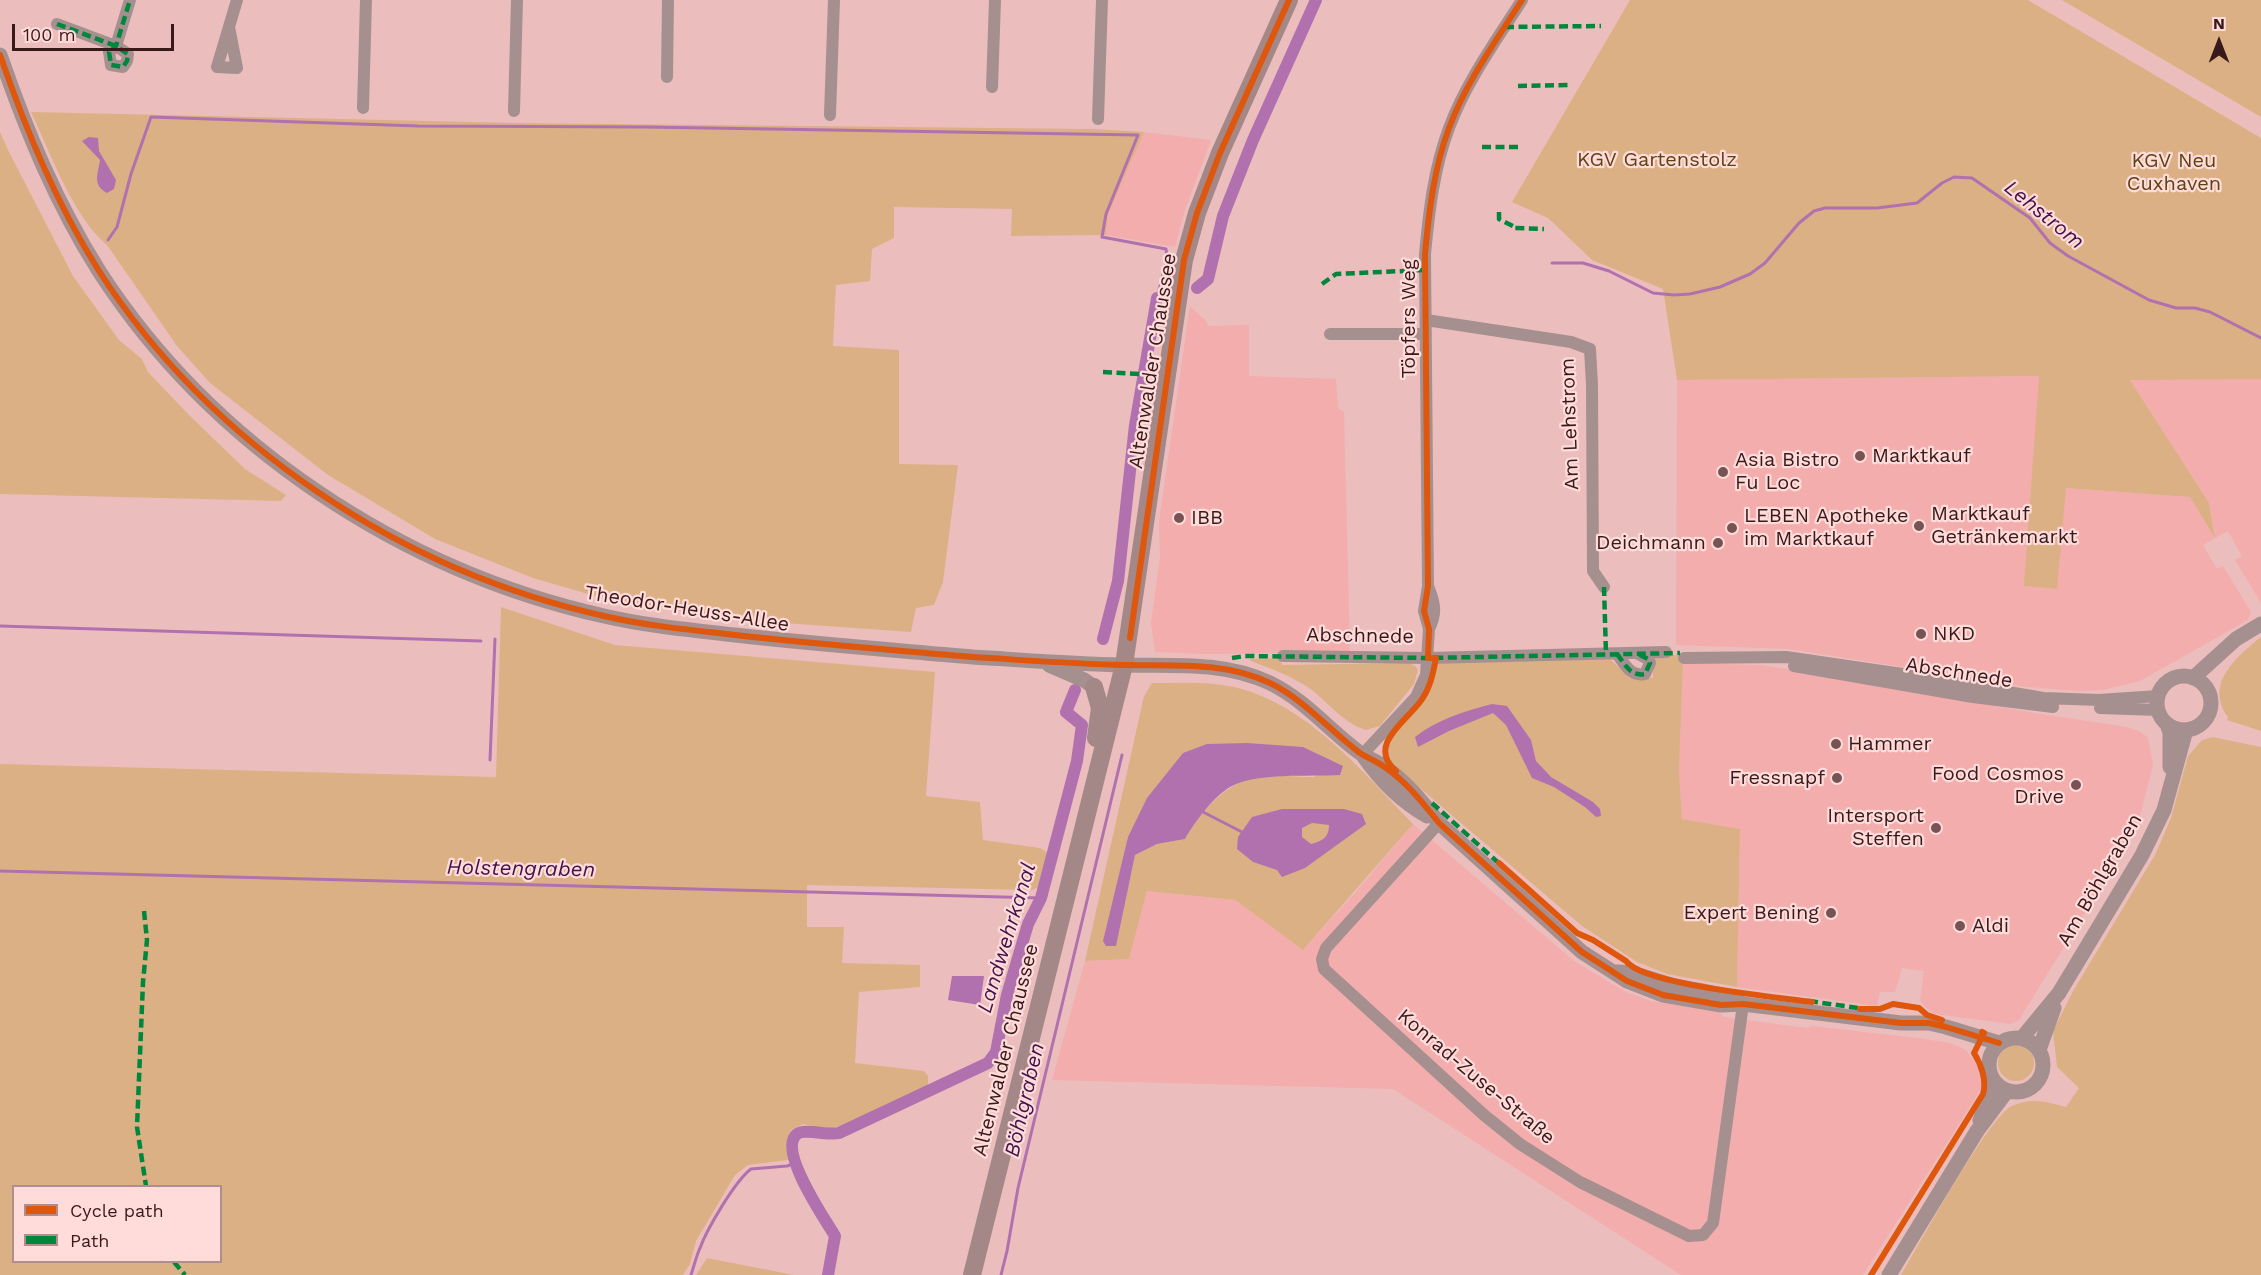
<!DOCTYPE html>
<meta charset="utf-8">
<style>
body{margin:0}
#map{position:relative;width:2261px;height:1275px;overflow:hidden;background:#ebbebd;font-family:"Work Sans",sans-serif}
canvas{display:block}
.legend{position:absolute;left:12px;top:1185px;width:210px;height:78px;box-sizing:border-box;background:#ffdbda;border:2px solid #b08e8e;margin:0;padding:8px 10px;list-style:none;font-size:18px;color:#391a1b}
.legend li{display:flex;align-items:center;gap:12px;height:30px}
.legend b{width:30px;border:2px solid #b08e8e}
.north{position:absolute;left:2189px;top:12px;width:60px;height:60px;-webkit-text-stroke:4px #ffdbda;paint-order:stroke;rotate:0deg;font-size:16px;font-weight:700;line-height:24px;text-align:center;color:#391a1b}
.north::after{content:'';display:block;margin:auto;width:21px;height:27px;background:#391a1b;clip-path:polygon(50% 0,100% 100%,50% 72%,0 100%)}
.scale{position:absolute;left:12px;top:24px;width:162px;height:27px;box-sizing:border-box;border:3px solid #391a1b;border-top:0;padding-left:8px;font-size:18px;line-height:21px;white-space:nowrap;color:#391a1b;-webkit-text-stroke:4px #ffdbda;paint-order:stroke}
</style>
<div id="map">
<canvas width="2261" height="1275"></canvas>
<ul class="legend">
<li><b style="height:8px;background:#df560d"></b>Cycle path</li>
<li><b style="height:8px;background:#00873e"></b>Path</li>
</ul>
<div class="north">N</div>
<div class="scale">100 m</div>
</div>
<script>
const g = document.querySelector('canvas').getContext('2d');
g.lineJoin = 'round';
function fill(path, color) {
  g.fillStyle = color;
  g.fill(path, 'evenodd');
}
function trace(path, color, width, dash) {
  g.strokeStyle = color;
  g.lineWidth = width;
  g.lineCap = dash ? 'butt' : 'round';
  g.setLineDash(dash || []);
  g.stroke(path);
}
function drawText(font, color, halo, rows, align = 'center') {
  g.font = font + ' "Work Sans",sans-serif';
  g.lineWidth = 4.5;
  g.setLineDash([]);
  g.textBaseline = 'middle';
  g.strokeStyle = halo;
  g.fillStyle = color;
  for (const [text, x, y, turn = 0] of rows) {
    g.save();
    g.translate(x, y);
    g.rotate((+turn || 0) * Math.PI / 180);
    g.textAlign = isNaN(turn) ? turn : align;
    if (halo) g.strokeText(text, 0, 0);
    g.fillText(text, 0, 0);
    g.restore();
  }
}
fill(new Path2D(`
 M1144,132L1211,140L1184,213L1175,247L1106,235L1108,214Z
 M1190,306L1207,322L1208,326L1249,325V376L1336,379L1338,408L1344,412L1350,652L1206,654L1155,652L1151,623L1160,557L1159,521Z
 M2040,376L2025,586L2056,589L2065,488L2190,497L2215,535L2209,503L2129,379H2261V603L2235,560L2242,556L2228,531L2203,545L2217,569L2223,566L2251,612L2248,620L2140,681L2103,690L2078,691L2027,687L1789,649L1676,645L1677,380Z
 M1683,663L1760,665L1816,673L2035,713L2127,727L2141,732L2148,738L2153,765L2137,828L2019,1020L2010,1024L1935,1014L1925,1007L1920,1000L1924,971L1902,968L1895,992H1880L1877,1006L1737,987L1740,829L1682,819L1679,771Z
 M1413,824L1574,961L1626,992L1651,1001L1718,1012L1724,1017L1807,1028L1812,1026L1918,1038L1950,1043L1966,1050L1976,1064L1980,1077L1981,1086L1978,1094L1863,1275H1681L1393,1089L1052,1080L1085,961L1129,959L1147,891L1235,900L1303,950L1354,894Z`), '#f3adac');
fill(new Path2D(`
 M1630,0H2028L2261,138V379L2130,380L2209,503L2215,538L2190,497L2066,488L2057,589L2024,586L2039,376L1677,380L1663,289L1592,260L1548,218L1512,202Z
 M2062,0H2261V117Z
 M31,112L518,123L1093,129L1144,132L1108,214L1106,235L1011,236L1012,209L894,207V238L872,249L870,281L836,285L833,346L899,350V464L958,465L943,582L934,605L916,608L911,632L741,620L609,600L533,578L435,539L328,475L210,383L177,346L107,245C73,217 50,152 31,112Z
 M0,132L8,150L73,276L119,340L142,359L148,372L189,415L245,469L286,495L281,501L0,494Z
 M501,607L615,645L935,672L926,796L980,802L983,840L1040,848L1048,853L1039,887L1032,890L807,885V927H844L842,963L920,965V987L859,992L855,1063L924,1071L928,1076V1085L846,1125L835,1127L830,1130L803,1124L791,1130L788,1141V1160L748,1165L735,1175L696,1241L690,1264L683,1275H0V764L496,777ZM220,1186V1262H14V1186Z
 M2261,637V731L2227,720L2228,717C2204,684 2236,657 2261,637Z
 M1653,655H1677L1683,663L1679,771L1682,819L1740,829L1737,987L1667,974L1637,962L1582,926L1393,765C1389,758 1387,750 1389,742L1429,692L1438,663L1610,659L1630,678H1653Z
 M1281,658L1282,665L1409,663L1415,666L1418,670L1414,684L1380,726L1366,730C1342,723 1326,699 1306,686C1289,675 1269,668 1251,661L1250,659Z
 M1152,683C1179,683 1207,681 1234,687C1307,704 1363,772 1413,824L1303,950L1235,900L1147,891L1129,959L1085,961L1144,696ZM1303,747L1315,777C1297,777 1276,774 1258,777C1224,783 1202,811 1185,839L1157,844L1135,855L1115,946L1128,837Z
 M2213,737L2261,747V1275H1901C1919,1245 1989,1116 2012,1106C2031,1097 2047,1102 2066,1107L2079,1088L2057,1067L2053,1031L2073,991L2155,855L2171,818L2188,756L2202,740Z
 M1998 1063a18 18 0 1 1 36 0a18 18 0 1 1-36 0Z
 M707,1258L794,1275H696Z`), '#dcb085');
fill(new Path2D(`
 M89,137L98,138L99,151L116,180L114,189L107,193C92,185 98,174 100,160L82,141Z
 M1492,704L1507,706L1531,740L1536,761L1551,777L1593,802L1600,809L1601,816L1596,817L1585,807L1554,787L1532,778L1506,725L1493,713L1449,731L1418,747L1415,737C1436,720 1465,711 1492,704Z
 M1247,743L1303,747L1343,766L1340,775C1309,777 1256,772 1230,787C1213,797 1195,822 1185,839L1157,844L1135,855L1116,946H1106L1103,941L1128,837L1147,798L1183,753L1207,744Z
 M1282,809H1344L1362,814L1366,824L1305,868L1282,877L1277,870L1253,862L1237,849L1238,837L1252,817ZM1312,823L1329,825C1329,837 1323,841 1311,844L1302,837V828Z
 M952,976H984L980,1005L948,1000Z`), '#b171ae');
trace(new Path2D(`
 M108,240L117,227L131,174L151,117L418,126L646,127L1138,135L1106,214L1102,237L1166,249L1167,258L1157,298
 M1552,263H1583L1609,271L1653,293L1674,295L1690,294L1720,287L1750,274L1765,263L1799,223L1814,211L1825,208H1877L1917,203L1942,183L1954,177L1972,178L2030,218L2050,243L2068,256L2149,300L2176,308H2195L2210,312L2261,338
 M0,626L481,641
 M490,760L495,639
 M1203,812L1242,832
 M0,871L1041,898
 M691,1275C694,1266 696,1257 700,1248C707,1229 735,1181 751,1169L787,1166L796,1163
 M1001,1275L1007,1251L1018,1188L1122,755`), '#b171ae', 3);
trace(new Path2D(`
 M1197,288L1208,279L1223,216L1253,140L1316,0
 M1103,639L1118,581L1135,425L1157,298
 M828,1275L835,1236C825,1219 777,1150 797,1134C805,1128 828,1136 839,1133L988,1063L996,1052L1007,995L1028,924L1041,898L1077,761L1082,725L1066,712L1075,690`), '#b171ae', 12);
trace(new Path2D(`
 M57,24L116,46L128,54L127,61L123,67L111,65L109,52L116,46L130,0
 M229,27L237,68L217,67L237,0
 M667,77L668,0
 M992,87L995,0
 M363,108L366,0
 M514,111L517,0
 M830,115L834,0
 M1098,119L1102,0
 M1426,320L1571,342L1590,349L1592,385L1593,571L1604,587
 M1330,334H1426
 M1428,586C1435,603 1437,613 1429,629
 M1617,654C1625,664 1630,677 1645,674L1650,663L1648,659L1638,654
 M1283,656L1428,658L1666,652
 M1684,658L1786,657L1909,675L2043,698L2099,700L2158,696
 M1794,666L1973,697L2053,707
 M2100,708L2158,710
 M1362,755L1416,697L1426,675L1429,629L1424,611L1428,586L1425,254C1429,211 1434,168 1449,128C1466,82 1496,41 1522,0
 M1439,823L1326,948L1322,959L1324,969L1484,1115L1520,1144L1580,1182L1689,1236L1703,1235L1713,1223L1743,1004`), '#a5908f', 12);
trace(new Path2D(`
 M0,55C26,130 56,203 99,271C212,446 402,571 604,616C647,626 692,630 735,635C814,644 894,650 973,657C1023,660 1073,664 1123,665C1173,666 1223,661 1270,683C1305,700 1330,731 1360,753C1368,758 1376,761 1383,766C1405,780 1423,803 1439,823L1582,952L1627,981L1663,995L1721,1005L1743,1004L1901,1023H1929L1946,1027L1999,1043
 M1049,665L1084,680L1094,687
 M2157 703a27 27 0 1 1 54 0a27 27 0 1 1-54 0Z
 M2193,678L2236,639L2261,624
 M2167,724L2170,733V767
 M1364,757C1381,781 1402,802 1427,816
 M1616,972C1637,971 1655,982 1676,986C1699,991 1719,992 1740,1002
 M2022,1038L2059,993L2142,855L2164,810L2186,730
 M1989 1065a27 27 0 1 1 54 0a27 27 0 1 1-54 0Z
 M2039,1050L2054,1008
 M1980,1120L1996,1083
 M1889,1275L1977,1131L2007,1091`), '#a5908f', 15);
trace(new Path2D(`
 M1094,687L1100,708L1096,738
 M972,1275L1124,665L1184,260L1197,213L1220,153L1289,0`), '#a48887', 18);
trace(new Path2D(`
 M57,24L116,46L128,54L127,61L123,67L111,65L109,52L116,46L130,0
 M1505,27L1601,26
 M1518,86L1569,85
 M1482,147H1518
 M1499,212V219L1513,226V228L1544,229
 M1322,284L1336,274L1425,270
 M1103,372L1155,375
 M1604,587L1606,654
 M1617,654C1625,664 1630,677 1645,674L1650,663L1648,659L1638,654
 M1232,658L1245,656L1428,658L1680,653
 M1432,803L1503,867
 M144,911L147,940L143,982L137,1127L146,1186
 M1809,1001L1865,1009
 M174,1262L185,1275`), '#00873e', 4.5, [9, 4.5]);
trace(new Path2D(`
 M0,55C26,130 56,203 99,271C212,446 402,571 604,616C647,626 692,630 735,635C814,644 894,650 973,657C1023,660 1073,664 1123,665C1173,666 1223,661 1270,683C1305,700 1330,731 1360,753C1368,758 1376,761 1383,766C1405,780 1423,803 1439,823L1582,952L1627,981L1663,995L1721,1005L1743,1004L1901,1023H1929L1946,1027L1999,1043
 M1130,638L1184,260L1197,213L1220,153L1289,0
 M1396,771C1367,746 1404,723 1420,702C1430,689 1433,674 1436,658H1428L1429,629L1424,611L1428,586L1425,254C1429,211 1434,168 1449,128C1466,82 1496,41 1522,0
 M1499,863L1577,933L1593,940L1626,961C1643,985 1778,997 1812,1002
 M1860,1009H1880L1893,1004L1919,1008L1927,1015L1942,1020
 M1871,1275L1983,1094C1987,1081 1981,1064 1974,1053L1984,1033L1982,1032`), '#df560d', 6);
for (const [x, y, r, color] of [
 [1860,456,6,"#775354"],
 [1723,472,6,"#775354"],
 [1179,518,6,"#775354"],
 [1919,526,6,"#775354"],
 [1732,528,6,"#775354"],
 [1718,543,6,"#775354"],
 [1921,634,6,"#775354"],
 [1836,744,6,"#775354"],
 [1837,778,6,"#775354"],
 [2076,785,6,"#775354"],
 [1936,828,6,"#775354"],
 [1831,913,6,"#775354"],
 [1960,926,6,"#775354"]
]) {
  const dot = new Path2D();
  dot.arc(x, y, r, 0, 2 * Math.PI);
  g.fillStyle = color;
  g.fill(dot);
  trace(dot, '#ffdbda', 2);
}
drawText('20px', '#5c4312', '#ffdbda', [
 ["KGV Gartenstolz",1657,160],
 ["KGV Neu",2174,161],
 ["Cuxhaven",2174,184]
]);
drawText('20px', '#391a1b', '#ffdbda', [
 ["Töpfers Weg",1409,319,-90],
 ["Altenwalder Chaussee",1153,361,-81],
 ["Am Lehstrom",1570,424,-92],
 ["Theodor-Heuss-Allee",687,609,9],
 ["Abschnede",1360,636,1],
 ["Abschnede",1959,673,9],
 ["Am Böhlgraben",2100,880,-60],
 ["Altenwalder Chaussee",1006,1050,-76],
 ["Konrad-Zuse-Straße",1476,1077,40]
]);
drawText('20px', '#391a1b', '#ffdbda', [
 ["Marktkauf",1872,456],
 ["Asia Bistro",1735,460],
 ["Fu Loc",1735,483],
 ["Marktkauf",1931,514],
 ["Getränkemarkt",1931,537],
 ["LEBEN Apotheke",1744,516],
 ["im Marktkauf",1744,539],
 ["IBB",1191,518],
 ["Deichmann",1706,543,"right"],
 ["NKD",1933,634],
 ["Hammer",1848,744],
 ["Food Cosmos",2064,774,"right"],
 ["Drive",2064,797,"right"],
 ["Fressnapf",1825,778,"right"],
 ["Intersport",1924,816,"right"],
 ["Steffen",1924,839,"right"],
 ["Expert Bening",1819,913,"right"],
 ["Aldi",1972,926]
], 'left');
drawText('italic 21px', '#41124b', '#ffdbda', [
 ["Lehstrom",2044,215,39],
 ["Holstengraben",521,869,1],
 ["Landwehrkanal",1007,938,-73],
 ["Böhlgraben",1025,1100,-77]
]);
</script>
